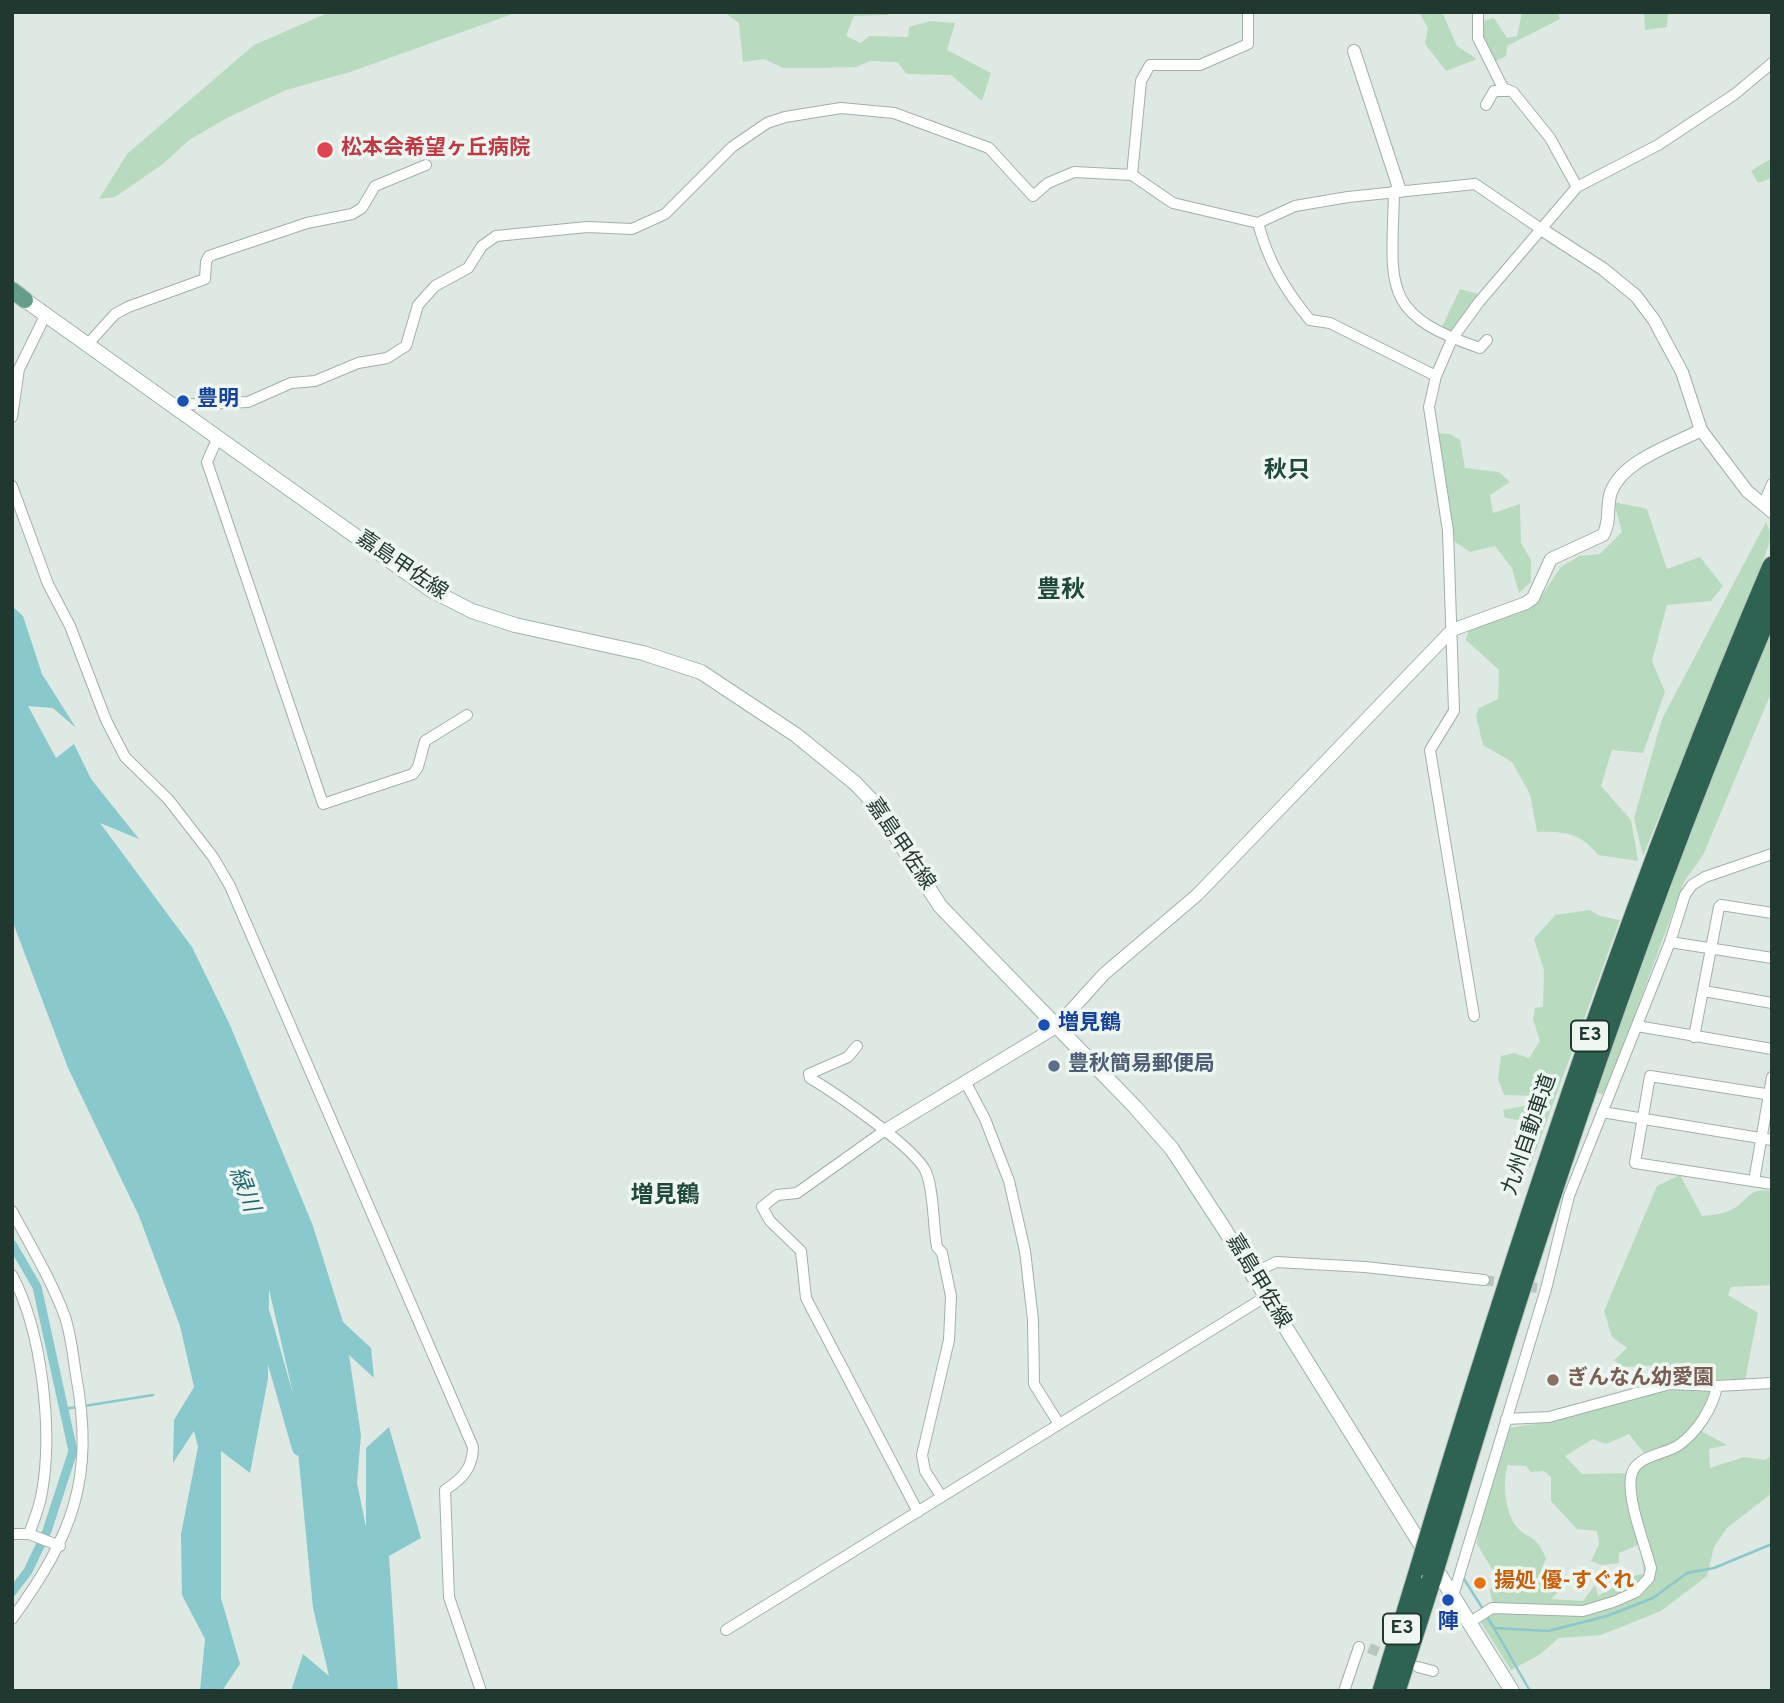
<!DOCTYPE html>
<meta charset="utf-8">
<style>
body{margin:0}
#map{position:relative;width:1784px;height:1703px;overflow:hidden;background:#dfe9e4;font-family:Overpass,sans-serif}
canvas{display:block}
.frame{position:absolute;inset:0;border:14px solid #213830;pointer-events:none}
</style>
<div id="map">
<canvas width="1784" height="1703"></canvas>
<div class="frame"></div>
</div>
<script>
const g = document.querySelector('canvas').getContext('2d');
g.lineJoin = 'round';
function fill(path, color) {
  g.fillStyle = color;
  g.fill(path, 'evenodd');
}
function trace(path, color, width, dash) {
  g.strokeStyle = color;
  g.lineWidth = width;
  g.lineCap = dash ? 'butt' : 'round';
  g.setLineDash(dash || []);
  g.stroke(path);
}
function drawText(font, color, halo, rows, align = 'center') {
  g.font = font + ' Overpass,"Noto Sans JP",sans-serif';
  g.lineWidth = 7;
  g.setLineDash([]);
  g.textBaseline = 'middle';
  g.strokeStyle = halo;
  g.fillStyle = color;
  for (const [text, x, y, turn = 0] of rows) {
    g.save();
    g.translate(x, y);
    g.rotate((+turn || 0) * Math.PI / 180);
    g.textAlign = isNaN(turn) ? turn : align;
    if (halo) g.strokeText(text, 0, 0);
    g.fillText(text, 0, 0);
    g.restore();
  }
}
fill(new Path2D(`
 M330,12H518L350,72L286,90L227,118L189,140L163,164L115,197L99,199L127,154L254,45Z
 M724,12H888V15L854,16L846,36L861,43L869,36L908,37L909,27L930,21L955,23L947,50L991,73L982,101L951,75L907,74L897,62L870,61L856,67L817,68H783L764,59L743,62L739,23Z
 M1419,12H1442L1457,46L1477,59L1446,71L1425,44L1428,28Z
 M1522,12H1557L1560,19L1507,46L1506,56L1494,62L1482,34L1483,21L1494,18L1507,38L1517,36Z
 M1644,12H1668L1667,27L1645,30Z
 M1772,158V178L1758,183L1751,171Z
 M1460,289L1478,294L1450,334L1441,329Z
 M1438,433L1450,434L1460,440L1465,468L1499,472L1510,482L1490,495L1493,513L1520,504L1521,543L1531,560V582L1519,593L1512,568L1495,546L1470,552L1451,539Z
 M1614,502L1647,509L1667,569L1700,557L1723,586L1711,601L1667,605L1652,661L1665,692L1643,753L1612,750L1601,786L1631,820L1638,861L1598,855C1581,833 1564,831 1537,832L1530,794L1512,762L1483,745L1476,716L1479,708L1498,699L1499,670L1466,640L1469,629L1535,605L1561,567L1579,556L1600,554L1622,532Z
 M1766,522L1772,536L1757,577L1643,856L1634,818L1662,719Z
 M1772,626V691L1703,855L1684,882L1612,1076L1603,1094L1596,1093L1669,886Z
 M1590,910L1600,916L1620,920L1530,1167L1524,1166L1531,1122L1505,1118L1503,1110L1540,1103L1539,1096L1504,1095L1498,1079L1501,1056L1514,1053L1529,1058L1540,1041L1533,1019L1535,1008L1543,1007L1544,970L1534,939L1555,915Z
 M1680,1175L1702,1216C1714,1215 1726,1214 1736,1207C1750,1197 1750,1188 1772,1191V1285L1731,1287L1728,1295L1758,1313L1745,1381H1661L1658,1365L1623,1367L1614,1360L1627,1348L1612,1337L1604,1311L1657,1186Z
 M1691,1387L1714,1391L1694,1427L1727,1445L1709,1449L1710,1468L1744,1457L1765,1460L1772,1455V1493L1727,1528L1714,1547L1707,1576L1661,1611L1601,1635L1559,1638L1539,1655L1511,1670L1480,1621L1494,1607L1490,1591L1495,1574L1477,1544L1479,1526L1509,1428L1559,1420L1579,1411L1663,1390ZM1629,1434L1647,1457L1629,1473L1582,1474L1565,1456L1593,1439L1606,1444ZM1508,1465L1526,1466L1531,1472L1544,1471L1551,1477V1501L1577,1529L1597,1531L1599,1544L1591,1561L1601,1565L1619,1563V1553L1640,1544L1644,1574L1632,1576L1598,1596L1595,1585L1583,1601L1551,1599L1561,1589L1558,1577L1542,1569L1546,1558C1534,1531 1528,1541 1516,1526C1505,1511 1502,1482 1508,1465Z`), '#b8dabe');
fill(new Path2D(`
 M12,606L23,616L42,674L76,728L53,708L28,706L56,758L74,744L91,779L139,839L100,823L192,947L230,1025L313,1226L343,1322L371,1348L374,1378L349,1355L361,1435L357,1483L366,1527V1448L389,1427L421,1538L389,1556L398,1691H291L303,1654L329,1676L313,1608L292,1389L269,1289L268,1379L250,1473L221,1451V1598L240,1664L222,1691H200L205,1639L182,1595L181,1534L198,1447L194,1431L173,1463L174,1420L194,1387L180,1326L139,1216L68,1068L12,920Z`), '#89c8cc');
trace(new Path2D(`
 M84,1406L153,1395
 M63,1409L77,1407
 M1462,1576L1483,1609
 M1486,1615L1494,1628L1548,1631L1607,1616L1653,1598L1687,1573L1714,1568L1772,1544
 M1494,1628L1530,1691`), '#89c8cc', 2.5);
trace(new Path2D(`
 M12,1244L37,1287L73,1451L47,1531L28,1571L12,1592`), '#89c8cc', 9);
trace(new Path2D(`
 M262,1314L300,1448`), '#89c8cc', 16);
trace(new Path2D(`
 M1484,1280L1537,1288
 M1369,1648L1396,1659`), '#b9c6c0', 10, [10, 5]);
const minor = new Path2D(`
 M1478,12V38L1503,88L1513,92L1550,138L1577,187
 M1486,105L1494,91H1507
 M1132,175L1141,81L1150,65H1200L1248,44V12
 M1394,191C1392,285 1379,314 1480,348L1487,340
 M1258,223C1268,261 1285,290 1310,320L1330,323L1436,376
 M88,344L115,314L128,307L205,279L206,262L209,256L307,223L352,214L362,208L375,186L426,165
 M173,405L248,402L291,383L315,381L358,363L387,358L406,346L418,305L435,286L468,268L482,246L496,236L587,227L632,229L665,214L732,147L767,123L785,117L841,108L894,113L989,148L1033,196L1048,183L1074,172L1132,175L1173,203L1258,223L1295,206L1348,197L1475,184L1541,229
 M12,417L19,369L46,314
 M218,437L207,462L323,804L413,774L418,767L425,741L467,715
 M12,486L48,584L70,626L106,720L125,757L168,799L213,857L230,886L473,1447C473,1468 462,1479 445,1490L449,1597L481,1691
 M1764,503L1772,484
 M1670,942L1772,958
 M1704,991L1772,1003
 M1474,1016L1430,750L1454,711L1448,531L1429,407L1436,376L1452,339L1479,302L1577,187L1658,145L1735,94L1772,63
 M1637,1026L1772,1049
 M1694,1037L1719,907L1721,905L1772,913
 M857,1046L848,1057L809,1074L810,1078C835,1093 916,1148 926,1172C934,1191 933,1226 937,1247L942,1253L951,1296L949,1340L922,1455L925,1471L941,1496
 M966,1083L985,1119L1009,1181L1025,1251L1033,1320L1034,1384L1059,1424
 M1772,1095L1650,1076L1635,1163L1772,1184
 M1602,1112L1772,1140
 M884,1131L797,1193L777,1195L762,1207L770,1221L801,1251L806,1298L918,1512
 M1754,1181L1772,1077
 M12,1211C30,1245 52,1281 65,1317C71,1335 73,1356 76,1375C95,1479 73,1535 12,1619
 M1252,1274L1276,1262L1365,1267L1484,1280
 M12,1275C42,1331 53,1430 42,1492C40,1506 34,1520 29,1534
 M1506,1419L1549,1417L1670,1384L1717,1386L1772,1383
 M12,1534H29L60,1546
 M1453,1596L1546,1289L1569,1196L1670,942L1685,895L1692,885L1705,877L1772,854
 M1469,1623L1492,1608L1583,1611L1613,1602L1636,1592L1649,1578L1651,1568C1645,1545 1627,1500 1631,1477C1634,1455 1665,1455 1679,1445C1697,1432 1713,1408 1717,1386
 M726,1630L1265,1297
 M1418,1667L1433,1671
 M1344,1691L1359,1647`);
const tertiary = new Path2D(`
 M1354,51L1400,191
 M1541,229L1603,269L1636,296L1654,320L1682,372L1701,430L1747,491L1772,512
 M884,1131L1056,1027L1104,974L1197,895L1452,630L1526,603L1533,598L1551,559L1603,535C1611,522 1606,506 1611,492C1623,460 1673,445 1701,430`);
const secondary = new Path2D(`
 M25,300L431,590L472,611L515,625L643,653L701,672L796,735L855,783L876,805L940,906L1135,1107L1172,1149L1223,1227L1512,1691`);
const primary = new Path2D(`
 M12,290L25,300`);
const motorway = new Path2D(`
 M1435,1516C1533,1194 1640,875 1772,566
 M1449,1522C1542,1211 1645,904 1772,605
 M1382,1691L1420,1566
 M1396,1691L1431,1581`);
trace(minor, '#a2b0aa', 12);
trace(tertiary, '#a2b0aa', 14);
trace(secondary, '#9fb4ab', 16);
trace(primary, '#bcc3c1', 18);
trace(motorway, '#bcc3c1', 21);
trace(minor, '#fff', 10);
trace(tertiary, '#fff', 12);
trace(secondary, '#fff', 14);
trace(primary, '#659d8a', 16);
trace(motorway, '#2e6353', 19);
const motorwayBridge = new Path2D(`
 M1420,1566L1435,1516
 M1431,1581L1449,1522`);
trace(motorwayBridge, '#bcc3c1', 21, []);
trace(motorwayBridge, '#2e6353', 19);
for (const [x, y, r, color] of [
 [325,150,9,"#e0444e"],
 [183,401,7,"#1a4fb4"],
 [1044,1025,7,"#1a4fb4"],
 [1054,1066,7,"#5c6f8a"],
 [1553,1380,7,"#8d6e63"],
 [1480,1583,7,"#e8710a"],
 [1448,1600,7,"#1a4fb4"]
]) {
  const dot = new Path2D();
  dot.arc(x, y, r, 0, 2 * Math.PI);
  g.fillStyle = color;
  g.fill(dot);
  trace(dot, '#eff6f2', 2.5);
}
for (const [x, y, w] of [
 [1590,1036,38],
 [1402,1629,38]
]) {
  const box = new Path2D();
  box.roundRect(x - w / 2, y - 15.5, w, 31, 5);
  g.fillStyle = '#eff6f2';
  g.fill(box);
  trace(box, '#213830', 2);
}
drawText('bold 19px', '#213830', null, [
 ["E3",1590,1036],
 ["E3",1402,1629]
]);
drawText('bold 21px', '#be3a42', '#eff6f2', [
 ["松本会希望ヶ丘病院",341,150]
], 'left');
drawText('bold 21px', '#164399', '#eff6f2', [
 ["豊明",197,401],
 ["増見鶴",1058,1025],
 ["陣",1448,1624,"center"]
], 'left');
drawText('21px', '#213830', '#eff6f2', [
 ["嘉島甲佐線",401,567,34],
 ["嘉島甲佐線",899,845,56],
 ["九州自動車道",1531,1135,-71],
 ["嘉島甲佐線",1257,1282,59]
]);
drawText('bold 21px', '#4e5e75', '#eff6f2', [
 ["豊秋簡易郵便局",1068,1066]
], 'left');
drawText('bold 21px', '#785e54', '#eff6f2', [
 ["ぎんなん幼愛園",1567,1380]
], 'left');
drawText('bold 21px', '#c56008', '#eff6f2', [
 ["揚処 優-すぐれ",1494,1583]
], 'left');
drawText('bold 23px', '#1e493b', '#eff6f2', [
 ["秋只",1287,472],
 ["増見鶴",665,1197]
]);
drawText('italic 23px', '#1f6a70', '#eff6f2', [
 ["緑川",242,1190,69]
]);
drawText('bold 24px', '#1e493b', '#eff6f2', [
 ["豊秋",1061,592]
]);
</script>
